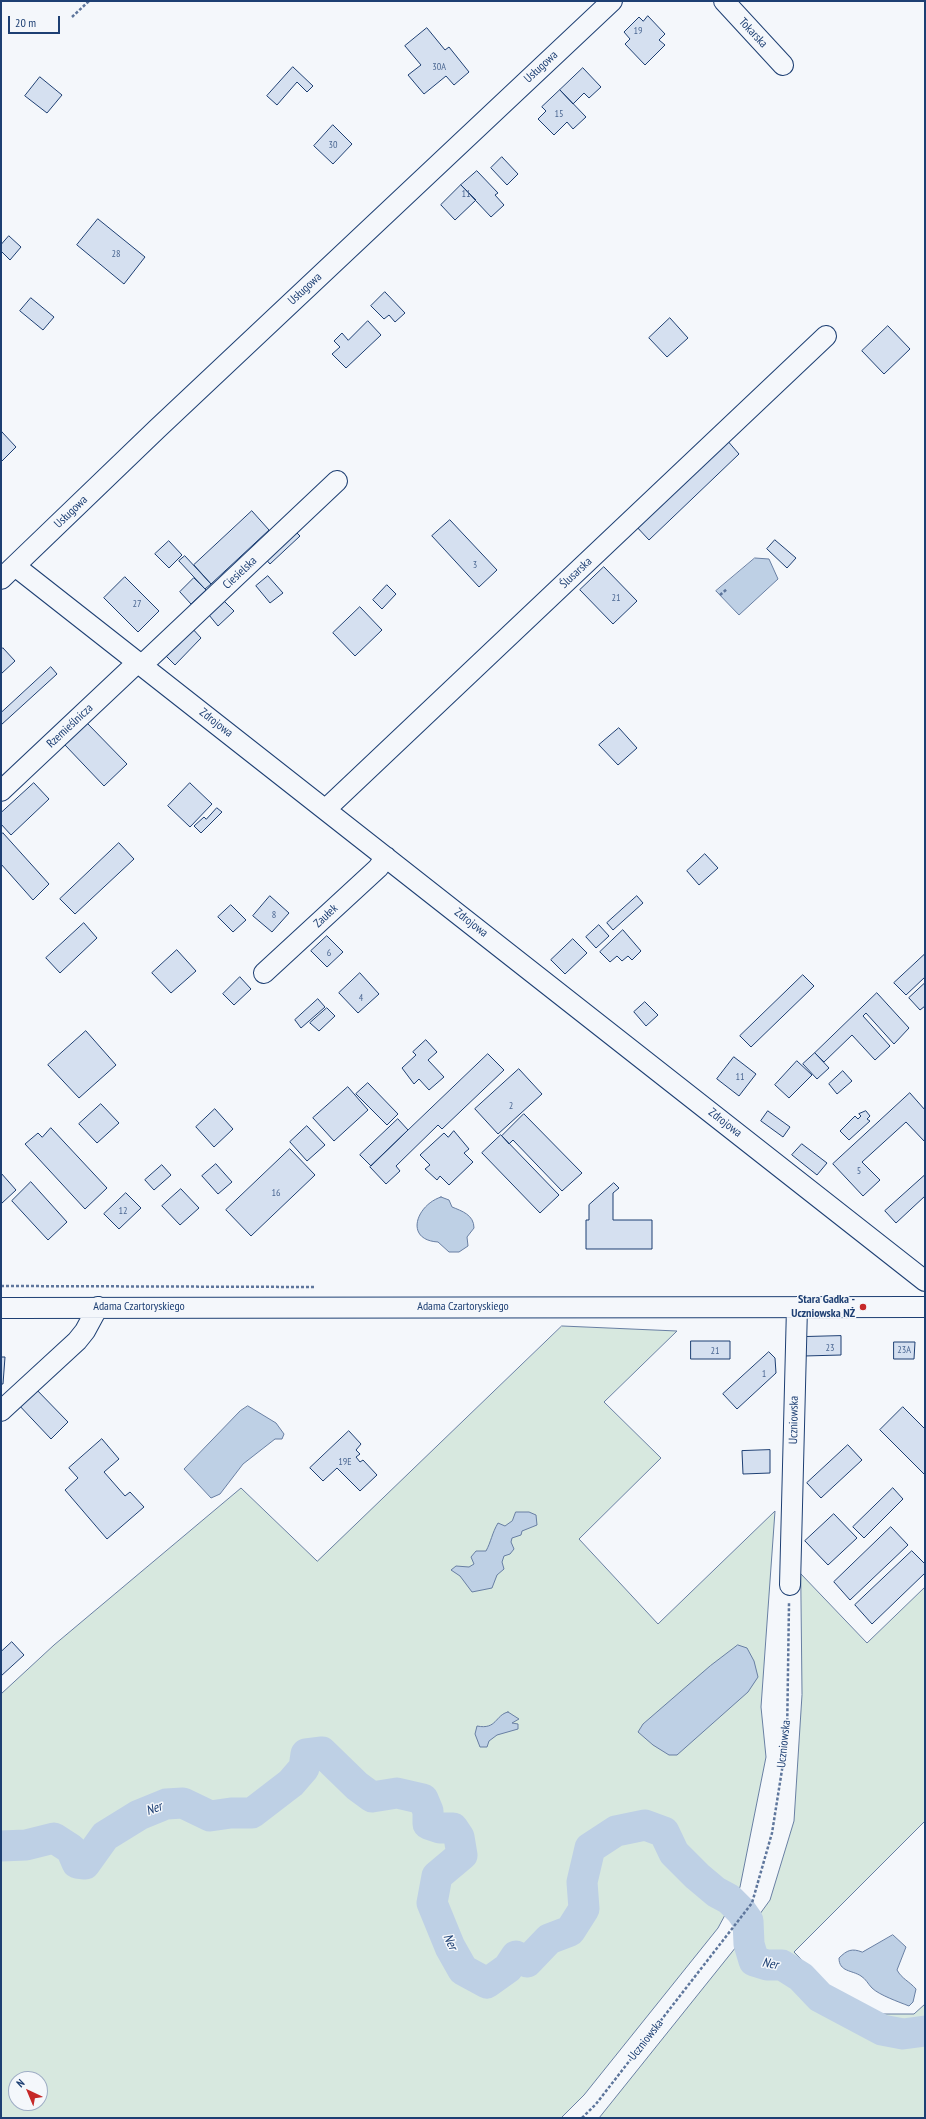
<!DOCTYPE html>
<meta charset="utf-8">
<style>
body{margin:0}
#map{position:relative;width:926px;height:2119px;overflow:hidden;background:#f4f7fb;font-family:"PT Sans Narrow",sans-serif}
canvas{display:block}
.frame{position:absolute;inset:0;border:2px solid #1d3f73;pointer-events:none}
.north{position:absolute;left:8px;top:2071px;width:40px;height:40px;box-sizing:border-box;background:#f4f7fb;border:1px solid #9eadc5;border-radius:50%;rotate:316deg;font-size:11px;font-weight:700;line-height:16px;text-align:center;color:#1d3f73}
.north::after{content:'';display:block;margin:auto;width:14px;height:18px;background:#c62828;clip-path:polygon(50% 0,100% 100%,50% 72%,0 100%)}
.scale{position:absolute;left:8px;top:16px;width:52px;height:18px;box-sizing:border-box;border:2px solid #1d3f73;border-top:0;padding-left:5px;font-size:12px;line-height:14px;white-space:nowrap;color:#1d3f73;-webkit-text-stroke:3px #f4f7fb;paint-order:stroke}
</style>
<div id="map">
<canvas width="926" height="2119"></canvas>
<div class="frame"></div>
<div class="north">N</div>
<div class="scale">20 m</div>
</div>
<script>
const g = document.querySelector('canvas').getContext('2d');
g.lineJoin = 'round';
function fill(path, color) {
  g.fillStyle = color;
  g.fill(path, 'evenodd');
}
function trace(path, color, width, dash) {
  g.strokeStyle = color;
  g.lineWidth = width;
  g.lineCap = dash ? 'butt' : 'round';
  g.setLineDash(dash || []);
  g.stroke(path);
}
function drawText(font, color, halo, rows, align = 'center') {
  g.font = font + ' "PT Sans Narrow",sans-serif';
  g.lineWidth = 3;
  g.setLineDash([]);
  g.textBaseline = 'middle';
  g.strokeStyle = halo;
  g.fillStyle = color;
  for (const [text, x, y, turn = 0] of rows) {
    g.save();
    g.translate(x, y);
    g.rotate((+turn || 0) * Math.PI / 180);
    g.textAlign = isNaN(turn) ? turn : align;
    if (halo) g.strokeText(text, 0, 0);
    g.fillText(text, 0, 0);
    g.restore();
  }
}
const green = new Path2D(`
 M562,1326L677,1331L604,1402L661,1458L579,1539L658,1624L775,1511L761,1707L766,1757L740,1887L718,1928L584,2095L561,2118H1V1694L54,1645L241,1488L317,1561ZM16,2079H40V2103H16Z
 M801,1574L867,1643L925,1587V1821L794,1952L829,1988L872,2014H914L925,2004V2118H599L736,1947L770,1900L794,1821L802,1695Z`);
fill(green, '#d7e8df');
trace(green, '#687fa3', 1);
const water = new Path2D(`
 M755,558L769,559L778,579L739,615L716,591Z
 M441,1197L449,1200L452,1207C462,1211 474,1215 474,1228L467,1237L468,1246L459,1252H449L438,1242C404,1240 416,1205 441,1197Z
 M248,1406L276,1423L284,1434L282,1439H275L243,1464L220,1494L211,1498L184,1469L240,1411Z
 M516,1512H529L536,1515L537,1525L522,1531L521,1535L512,1538L511,1542L514,1549L510,1554L504,1556L502,1562L504,1569L497,1575L492,1588L472,1592L460,1576L451,1570L456,1566L469,1567L474,1564L471,1557L476,1551H486C491,1542 492,1533 498,1523L505,1526L512,1521Z
 M738,1645L747,1648L754,1661L758,1677L748,1692L677,1755H669L653,1745L638,1732L643,1724L710,1666Z
 M508,1712L519,1719L512,1723L518,1724V1729L497,1735L489,1741L487,1747H480L475,1734L477,1726C497,1730 495,1715 508,1712Z
 M893,1935L906,1947L897,1970C902,1979 909,1981 916,1989L913,2002L909,2006C899,2002 879,1995 872,1988C868,1984 866,1979 861,1976C852,1970 839,1972 839,1958C847,1950 852,1948 862,1952Z`);
fill(water, '#bed0e5');
trace(water, '#687fa3', 1);
trace(new Path2D(`
 M1,1846L26,1845L54,1838L71,1849L77,1863L85,1864L105,1836L139,1815L166,1804L183,1803L210,1816L231,1813H252L291,1783L304,1768L306,1754L322,1752L357,1786L372,1797L397,1793L423,1799L428,1811V1824L440,1828H453L459,1837L462,1855L437,1876L432,1903L450,1947L463,1970L487,1983L508,1968L516,1956L527,1962L549,1939L570,1931L584,1909L582,1882L590,1848L616,1831L645,1825L664,1832L674,1853L697,1876L716,1892L729,1899L741,1911L748,1921L749,1944L754,1961L767,1965H782L801,1977L820,1997L882,2030L903,2034L925,2031`), '#bed0e5', 31);
const building = new Path2D(`
 M648,16L665,34L659,40L665,45L645,65L625,44L630,39L624,32L639,17L643,21Z
 M427,28L445,50L449,47L469,72L454,85L446,76L424,94L408,75L421,65L405,46Z
 M293,67L313,86L307,92L297,82L277,105L267,96Z
 M583,68L601,87L589,98L584,93L573,104L560,90Z
 M40,77L62,95L47,113L25,96Z
 M560,90L586,117L573,129L567,122L554,135L538,119L546,111L542,107Z
 M333,125L352,144L333,164L314,146Z
 M502,157L518,174L507,185L491,168Z
 M477,171L498,193L495,195L504,205L491,217L461,185Z
 M461,185L476,200L455,220L441,205Z
 M98,219L145,257L124,284L77,245Z
 M9,236L21,247L10,260L1,251V245Z
 M385,292L405,313L395,322L389,315L384,319L371,306Z
 M31,298L54,317L43,330L20,311Z
 M670,318L688,338L667,357L649,338Z
 M368,321L381,335L346,368L332,354L340,347L334,341L342,333L348,340Z
 M888,326L910,349L884,374L862,351Z
 M2,432L16,447L1,462V433Z
 M726,439L739,454L649,540L635,525Z
 M252,511L269,530L211,584L194,565Z
 M450,520L497,570L479,587L432,536Z
 M295,531L300,536L270,564L263,556Z
 M775,540L796,558L787,568L767,549Z
 M169,541L182,555L169,568L155,554Z
 M185,556L211,584L205,589L179,561Z
 M604,567L637,601L613,624L580,590Z
 M268,576L283,593L270,603L256,586Z
 M125,577L159,611L138,632L104,598Z
 M194,578L206,590L191,604L180,592Z
 M387,585L396,594L382,609L373,600Z
 M224,601L234,611L218,626L209,615Z
 M360,607L382,630L355,656L333,633Z
 M191,627L201,638L175,665L164,654Z
 M3,648L15,661L1,674V650Z
 M51,667L57,674L1,725V713Z
 M87,723L127,764L104,786L65,745Z
 M619,728L637,748L618,765L599,745Z
 M34,783L49,799L11,835L1,824V813Z
 M190,783L212,804L190,827L168,806Z
 M217,808L222,812L201,833L194,826L204,817L206,819Z
 M3,833L49,884L33,900L1,864V835Z
 M119,843L134,859L75,914L60,899Z
 M705,854L718,868L699,885L687,871Z
 M270,896L289,913L272,932L253,916Z
 M637,896L643,903L613,930L607,923Z
 M231,905L246,920L233,932L218,917Z
 M84,923L97,938L60,973L46,958Z
 M599,925L609,936L596,948L586,937Z
 M623,930L641,951L632,960L628,956L622,961L617,956L610,962L600,952Z
 M327,936L343,952L327,967L311,951Z
 M573,939L587,953L565,974L551,960Z
 M177,950L196,971L171,993L152,973Z
 M925,954V977L906,995L894,983Z
 M360,973L379,994L358,1013L339,993Z
 M803,975L814,986L751,1047L740,1036Z
 M240,977L251,989L234,1005L223,994Z
 M925,983V1006L920,1010L909,998Z
 M877,993L909,1028L894,1044L866,1013L863,1016L890,1046L875,1060L852,1035L824,1062L815,1053Z
 M318,999L325,1007L301,1028L295,1020Z
 M645,1002L658,1015L646,1026L634,1012Z
 M327,1008L335,1016L319,1031L310,1023Z
 M86,1031L116,1065L79,1098L48,1065Z
 M426,1040L437,1052L428,1060L444,1077L429,1090L419,1079L414,1084L402,1068L416,1055L413,1052Z
 M815,1053L829,1068L817,1079L803,1064Z
 M488,1054L504,1070L442,1129L438,1125L396,1166L400,1171L386,1184L370,1167Z
 M734,1057L756,1074L739,1096L717,1079Z
 M797,1061L812,1075L789,1098L775,1085Z
 M519,1069L542,1094L498,1134L475,1109Z
 M843,1071L852,1081L837,1094L829,1084Z
 M368,1083L398,1114L387,1125L356,1094Z
 M348,1087L368,1110L334,1141L313,1118Z
 M910,1093L925,1110V1142L906,1122L862,1162L880,1180L863,1196L833,1164Z
 M101,1104L119,1123L97,1143L79,1124Z
 M215,1109L233,1129L214,1147L196,1127Z
 M768,1111L790,1127L783,1137L761,1121Z
 M866,1111L870,1116L867,1119L870,1121L849,1140L840,1131L855,1116L858,1119L861,1116L859,1114Z
 M524,1114L582,1173L562,1191L513,1140L509,1144L502,1136Z
 M398,1119L408,1130L371,1166L360,1155Z
 M307,1126L325,1145L307,1161L290,1142Z
 M51,1128L107,1188L85,1209L25,1144L38,1133L42,1137Z
 M454,1131L469,1149L464,1153L473,1162L449,1185L440,1176L437,1180L425,1169L430,1165L420,1155L444,1133L448,1137Z
 M501,1135L559,1195L540,1213L482,1153Z
 M802,1144L827,1163L817,1175L792,1155Z
 M290,1149L315,1175L251,1236L226,1210Z
 M216,1164L232,1182L218,1194L202,1176Z
 M162,1165L171,1175L154,1190L145,1180Z
 M1,1173L16,1190L1,1204Z
 M925,1175V1196L896,1223L885,1211Z
 M31,1182L67,1222L48,1240L12,1201Z
 M614,1183L619,1188L613,1193V1220H652V1249H586V1220H589V1205Z
 M181,1189L199,1208L180,1225L162,1206Z
 M126,1193L141,1208L119,1229L104,1214Z
 M841,1336V1355L804,1356L803,1337Z
 M691,1341H730V1359H691Z
 M894,1342H915L914,1359H894Z
 M769,1352L775,1358L776,1373L737,1409L723,1394Z
 M1,1357H5L3,1384H1Z
 M33,1386L68,1422L51,1439L16,1402Z
 M903,1407L925,1429V1475L880,1430Z
 M349,1431L361,1444L356,1450L360,1454L356,1457L360,1462L363,1460L377,1475L360,1491L337,1468L323,1481L310,1468Z
 M102,1439L119,1459L104,1472L125,1496L130,1492L144,1507L107,1539L65,1490L78,1478L69,1468Z
 M848,1445L862,1460L821,1498L807,1483Z
 M770,1450V1473L743,1474L742,1451Z
 M893,1488L903,1499L864,1538L853,1527Z
 M834,1514L857,1538L828,1565L805,1541Z
 M891,1527L908,1545L850,1600L834,1582Z
 M912,1551L925,1564V1573L872,1624L855,1605Z
 M12,1642L24,1655L1,1676V1652Z`);
fill(building, '#d5e0f0');
trace(building, '#1d3f73', 1);
const minor = new Path2D(`
 M724,1L783,65
 M15,566L925,1281
 M1,579L157,429L612,1
 M142,665L337,481
 M1,791L138,662
 M326,809L826,336
 M264,973L378,868L386,857
 M1,1308L925,1307
 M1,1411L77,1341L85,1331L98,1307
 M790,1585L797,1307`);
trace(minor, '#1d3f73', 22);
trace(new Path2D(`
 M72,17L89,1
 M720,595L727,589
 M1,1286L316,1287
 M582,2118L596,2104L752,1903L772,1833L787,1738L789,1603`), '#5e769c', 2.5, [3, 2]);
trace(minor, '#f4f7fb', 20);
for (const [x, y, r, color] of [
 [863,1307,4,"#c62828"]
]) {
  const dot = new Path2D();
  dot.arc(x, y, r, 0, 2 * Math.PI);
  g.fillStyle = color;
  g.fill(dot);
  trace(dot, '#f4f7fb', 1.5);
}
drawText('10px', '#4b6792', null, [
 ["19",638,31],
 ["30A",439,67],
 ["15",559,114],
 ["30",333,145],
 ["11",466,194],
 ["28",116,254],
 ["3",475,565],
 ["21",616,598],
 ["27",137,604],
 ["8",274,915],
 ["6",329,953],
 ["4",361,998],
 ["11",740,1077],
 ["2",511,1106],
 ["5",859,1171],
 ["16",276,1193],
 ["12",123,1211],
 ["23",830,1348],
 ["23A",904,1350],
 ["21",715,1351],
 ["1",764,1374],
 ["19E",345,1462]
]);
drawText('12px', '#1d3f73', '#f4f7fb', [
 ["Tokarska",753,33,47],
 ["Usługowa",541,67,-43],
 ["Usługowa",305,289,-43],
 ["Usługowa",71,512,-44],
 ["Ciesielska",240,573,-43],
 ["Ślusarska",576,573,-43],
 ["Zdrojowa",216,723,38],
 ["Rzemieślnicza",70,726,-43],
 ["Zaułek",326,916,-43],
 ["Zdrojowa",471,923,38],
 ["Zdrojowa",725,1123,38],
 ["Adama Czartoryskiego",139,1307],
 ["Adama Czartoryskiego",463,1307],
 ["Uczniowska",794,1420,-89],
 ["Uczniowska",784,1744,-84],
 ["Uczniowska",646,2040,-52]
]);
drawText('bold 12px', '#1d3f73', '#f4f7fb', [
 ["Stara Gadka -",855,1300],
 ["Uczniowska NŻ",855,1314]
], 'right');
drawText('italic 13px', '#1d3f73', '#f4f7fb', [
 ["Ner",154,1809,-21],
 ["Ner",450,1942,66],
 ["Ner",770,1964,10]
]);
</script>
